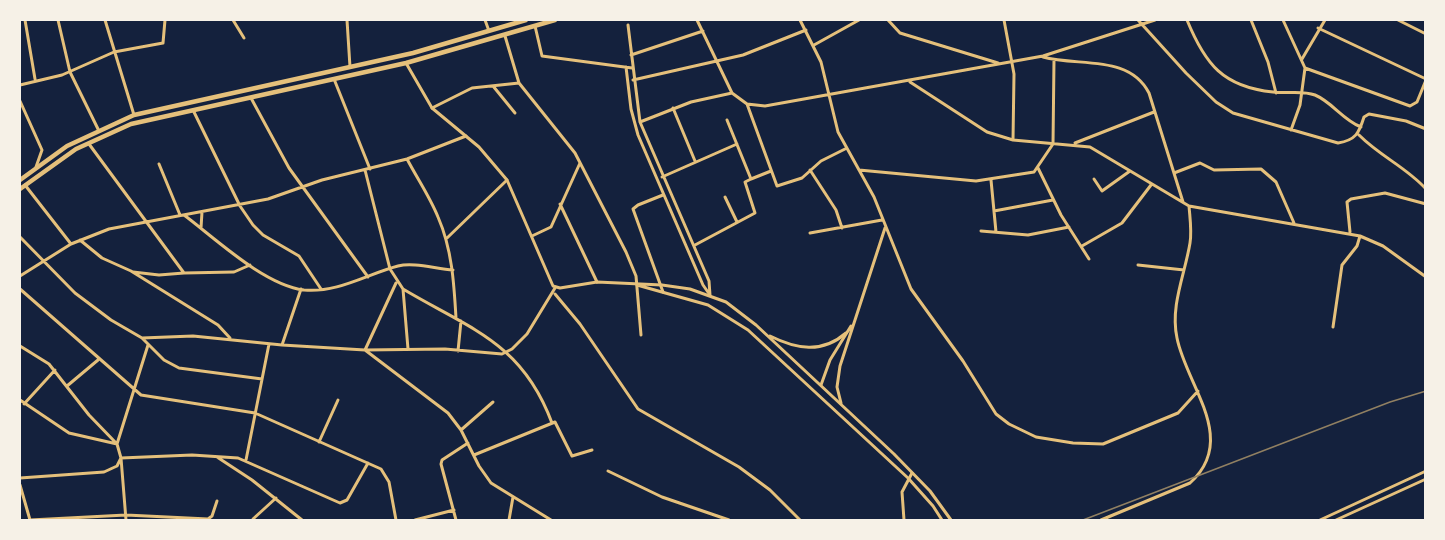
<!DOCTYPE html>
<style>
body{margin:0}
#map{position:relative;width:1445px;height:540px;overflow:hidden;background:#14213d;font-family:"Open Sans",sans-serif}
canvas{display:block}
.frame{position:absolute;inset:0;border:21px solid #f6f1e7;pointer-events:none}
</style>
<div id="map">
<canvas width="1445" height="540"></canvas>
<div class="frame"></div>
</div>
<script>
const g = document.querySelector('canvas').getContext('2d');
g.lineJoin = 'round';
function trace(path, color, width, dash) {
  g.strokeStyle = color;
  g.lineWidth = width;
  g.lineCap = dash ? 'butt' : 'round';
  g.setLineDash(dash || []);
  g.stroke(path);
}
trace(new Path2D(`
 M25,20L35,79
 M58,20L70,72L98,129
 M105,20L134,115
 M233,20L244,38
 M347,20L350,67
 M485,20L489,31
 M697,20L732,93L747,104L765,106L1043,56L1155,20
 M800,20L821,62L838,132L874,197L911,289L963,361L996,414L1009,424L1036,437L1073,443L1103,444L1178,413L1198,391
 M888,20L900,33L998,63
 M1004,20L1014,74L1013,140
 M1138,20L1186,73L1216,102L1233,113L1338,143C1356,140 1359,133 1364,117L1369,114L1406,121L1426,129
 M1187,20C1205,64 1223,87 1273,92C1287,94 1302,90 1315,95C1332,102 1343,120 1361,127
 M1251,20L1268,62L1276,93
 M1283,20L1305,68L1300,105L1291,130
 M1398,20L1426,34
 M628,25L640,122L709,281L710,295
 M535,26L542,56L632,68
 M1318,28L1426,79
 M505,36L519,83L575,153L626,252L636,276L641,335
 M814,45L859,20
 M631,55L703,31
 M1043,57C1079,67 1129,54 1149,93L1183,202
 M1302,59L1325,20
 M626,67L631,109L638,135L703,285L710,295
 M1305,68L1410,106L1417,102L1426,80
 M334,79L370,169
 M633,80L743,55L806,30
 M910,82L987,132L1013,140L1090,147L1189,206L1360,236L1383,246L1426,277
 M20,85L62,75L114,52L163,43L165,20
 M493,86L515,113
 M251,98L289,168L368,277
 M20,101L42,150L36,167
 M747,104L777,186L802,178L821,161L845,149
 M432,108L472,88L519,83
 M673,108L695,161
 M193,110L240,206L253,225L263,235L299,256L321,289
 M640,122L691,102L732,93
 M1359,135C1381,157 1406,167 1426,189
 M1075,143L1154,112
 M89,144L184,273L234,272L250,265
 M407,159C417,178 430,197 438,217C452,249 454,283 456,318
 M159,164L180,215
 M1038,168L1061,215L1089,259
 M365,170L390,269L403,289C470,329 522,342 552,423
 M810,170L836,210L842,228
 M859,170L976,181L1034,172L1053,144L1054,60
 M1174,173L1200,163L1214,170L1261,169L1276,182L1294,223
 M662,177L737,144
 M751,179L771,171
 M1094,179L1102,191L1130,171
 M991,180L996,232
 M25,185L71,244
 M663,195L638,205L633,209L663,292
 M725,197L737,222
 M560,204L597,282
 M994,211L1053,200
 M184,215C216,239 264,285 304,290C338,293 367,274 398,266C414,262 436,269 453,270
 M201,228L202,212
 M981,231L1028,235L1069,227
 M1350,232L1347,202L1351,199L1385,193L1426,204
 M810,233L882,220
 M532,236L551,227L580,163
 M20,237L75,293L111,320L142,338L164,360L179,368L262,379
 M446,239L507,180
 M80,240L102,258L131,271L218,325L230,338
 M695,245L755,213L745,182L751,179L727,120
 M1082,246L1122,223L1151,185
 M1138,265L1184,270
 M133,272L159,275L184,273
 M20,276L71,244L109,229L268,199L322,180L407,159L466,136
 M396,283L365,350L448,413L461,430L479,466L491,483L551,520
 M20,289L141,395L255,413L381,469L389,482L396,520
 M403,289L408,349
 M555,294L580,324L638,409L739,467L770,490L800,520
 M1333,327L1342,265L1357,246L1360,236
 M142,338L193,336L282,345L365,350L445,349L502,354L512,349L527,334L555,288
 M282,345L301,289
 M20,346L49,364L89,415L117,444L121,458L126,520
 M458,351L461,321
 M821,385L830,360L851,326
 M67,386L98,360
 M20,400L69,433L117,444L148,345
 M841,403L837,387L840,366L885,228
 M24,404L55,370
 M461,430L493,402
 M319,442L338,400
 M474,455L555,422L572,456L592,450
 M217,457L252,480L302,520
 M121,458L192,455L238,458L340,503L347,500L368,463
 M246,460L269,344
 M608,471L662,497L729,520
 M20,478L104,472L117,466L121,458
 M20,485L30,520
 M253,519L276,498
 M30,520L126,515L208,519L212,516L217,501
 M415,520L454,510
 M456,520L441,464L442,460L468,443
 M509,520L513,497
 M904,520L902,492L912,473
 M1101,520L1190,483C1239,439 1186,385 1177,338C1170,306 1185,274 1190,243C1192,231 1190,219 1189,206`), '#e5c07b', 3);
trace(new Path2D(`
 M406,63L432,108L479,147L507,180L553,286L560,288L597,282L662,285L690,289L726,302L756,325L894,454L930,491L951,520
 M637,285L708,305L748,330L908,478L933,506L942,520
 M770,336C796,349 822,354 846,333
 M1320,520L1426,471
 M1336,520L1426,479`), '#e5c07b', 3);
trace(new Path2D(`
 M20,180L67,146L134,115L413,53L526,20
 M20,189L76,149L131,124L406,63L555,20`), '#e5c07b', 4.5);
trace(new Path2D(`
 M1083,520L1390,402L1426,391`), '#918062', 1.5);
</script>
